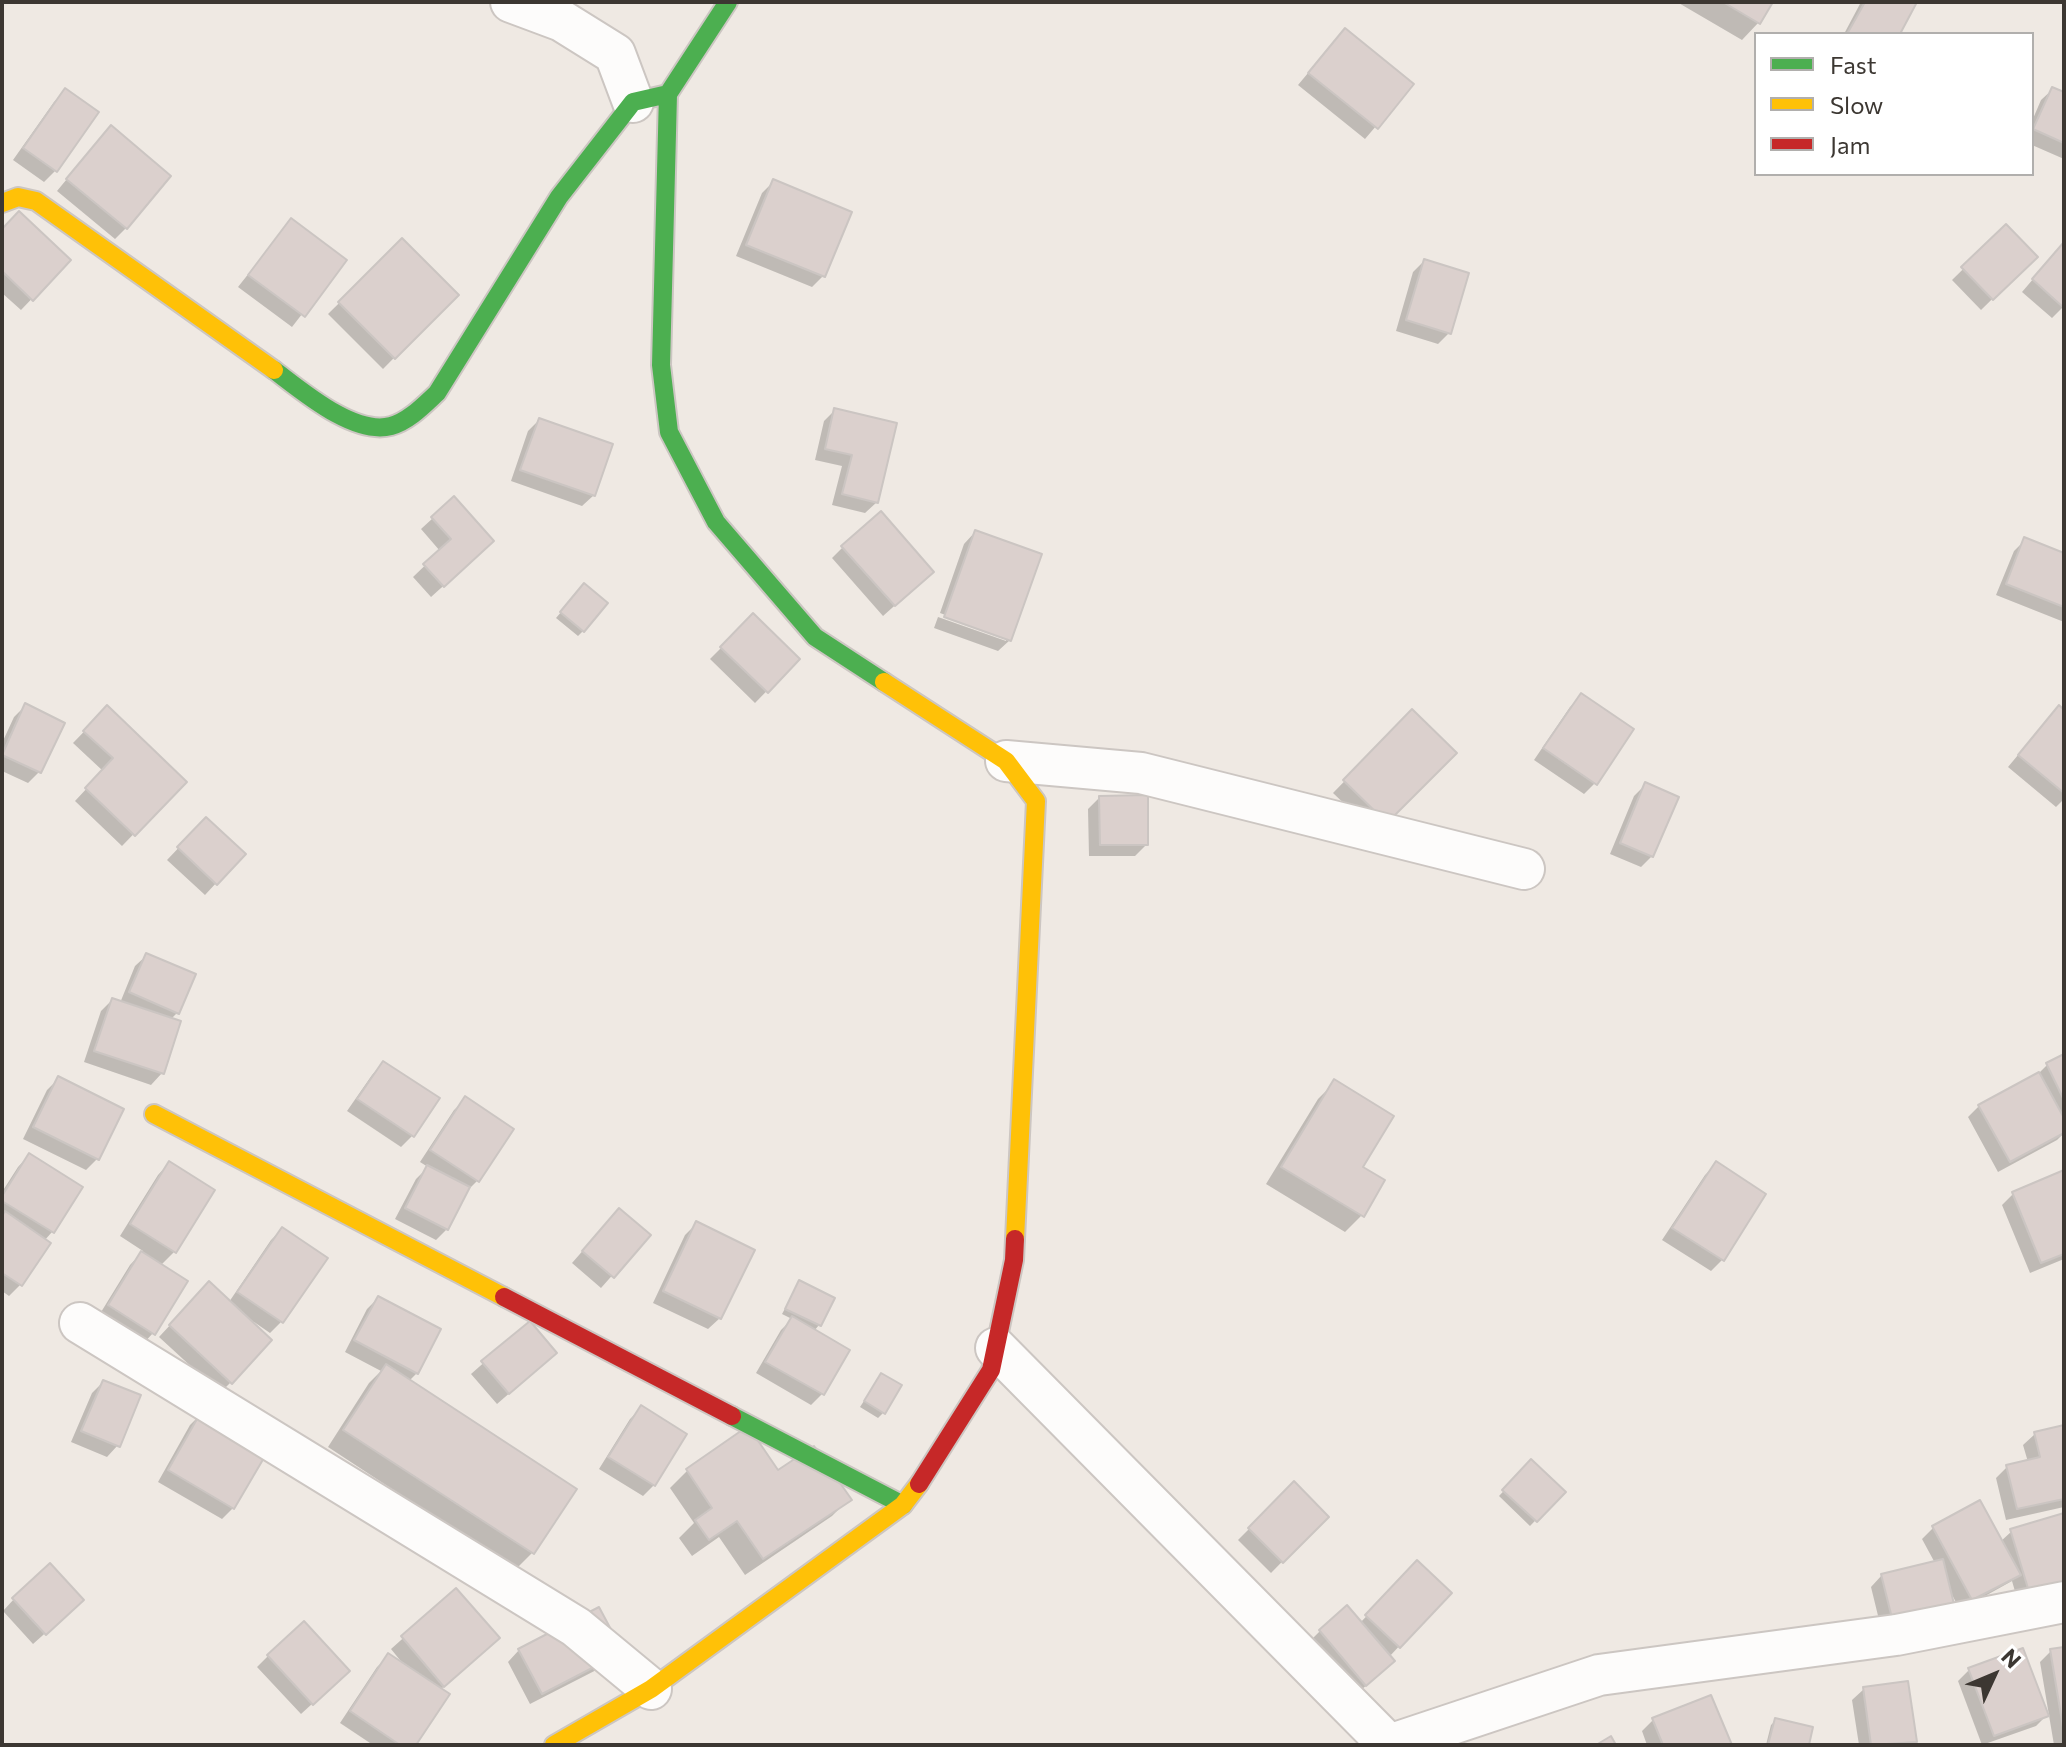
<!DOCTYPE html>
<style>
body{margin:0}
#map{position:relative;width:2066px;height:1747px;overflow:hidden;background:#efe9e3;font-family:Commissioner,sans-serif}
canvas{display:block}
.frame{position:absolute;inset:0;border:4px solid #3c3732;pointer-events:none}
.legend{position:absolute;left:1754px;top:32px;width:280px;height:144px;box-sizing:border-box;background:#fff;border:2px solid #b1afad;margin:0;padding:10px 14px;list-style:none;font-size:24px;color:#3c3732}
.legend li{display:flex;align-items:center;gap:16px;height:40px}
.legend b{width:40px;border:2px solid #b1afad}
.north{position:absolute;left:1954px;top:1635px;width:80px;height:80px;-webkit-text-stroke:6px #fff;paint-order:stroke;rotate:46deg;font-size:22px;font-weight:700;line-height:32px;text-align:center;color:#3c3732}
.north::after{content:'';display:block;margin:auto;width:28px;height:36px;background:#3c3732;clip-path:polygon(50% 0,100% 100%,50% 72%,0 100%)}
</style>
<div id="map">
<canvas width="2066" height="1747"></canvas>
<div class="frame"></div>
<ul class="legend">
<li><b style="height:10px;background:#4caf50"></b>Fast</li>
<li><b style="height:10px;background:#ffc107"></b>Slow</li>
<li><b style="height:10px;background:#c62828"></b>Jam</li>
</ul>
<div class="north">N</div>
</div>
<script>
const g = document.querySelector('canvas').getContext('2d');
g.lineJoin = 'round';
function fill(path, color) {
  g.fillStyle = color;
  g.fill(path, 'evenodd');
}
function trace(path, color, width, dash) {
  g.strokeStyle = color;
  g.lineWidth = width;
  g.lineCap = dash ? 'butt' : 'round';
  g.setLineDash(dash || []);
  g.stroke(path);
}
fill(new Path2D(`
 M1677,2H1770L1759,22L1742,40Z
 M1861,2H1915L1898,34H1844Z
 M1334,42L1411,85L1365,139L1298,85Z
 M2053,89L2064,94V159L2032,145V121L2041,100Z
 M65,90L96,113L55,171L44,182L13,160L54,102Z
 M100,139L126,228L115,239L57,191Z
 M774,181L823,276L812,287L736,256L762,193Z
 M291,220L344,260L292,327L238,287Z
 M2006,227L2035,257L1981,310L1952,280Z
 M2,232L69,260L21,310L2,293Z
 M402,241L456,295L383,369L328,314Z
 M2064,243V306L2052,318L2022,292Z
 M1424,261L1449,333L1438,344L1396,331L1413,272Z
 M835,410L877,502L865,513L832,505L842,466L815,460L824,421Z
 M539,420L594,495L582,506L511,481L528,431Z
 M433,518L481,552L431,597L413,577L440,551L421,529Z
 M975,532L1010,640L998,651L934,628L938,617L1006,641V637L940,613L964,544Z
 M2025,540L2064,555V622L1996,595L2014,551Z
 M843,547L920,583L883,616L832,558Z
 M579,591L583,631L578,636L556,618Z
 M753,616L798,659L755,703L710,659Z
 M1581,696L1595,783L1584,794L1534,760L1570,707Z
 M25,706L39,772L28,783L2,771V743L14,717Z
 M107,708L184,782L122,846L75,801L103,771L73,743Z
 M1412,712L1375,833L1333,793Z
 M2064,712V799L2056,807L2008,767L2048,719Z
 M1646,784L1652,856L1641,867L1610,854L1634,796Z
 M1099,798L1146,845L1135,856H1089L1088,809Z
 M206,819L243,854L205,895L167,860Z
 M147,955L178,1012L170,1020L162,1073L151,1085L84,1062L101,1011L112,1000L120,1003L135,966Z
 M2064,1056V1133L2057,1140L1998,1172L1968,1117L1979,1106L2037,1075L2047,1065Z
 M383,1063L437,1099L412,1136L401,1147L347,1111L372,1075Z
 M58,1079L122,1110L97,1159L86,1170L23,1139L47,1090Z
 M1335,1082L1360,1167L1362,1215L1345,1232L1266,1184L1318,1099Z
 M466,1099L511,1129L477,1181L465,1193L447,1229L436,1240L395,1219L416,1179L428,1167L420,1162L454,1110Z
 M29,1155L52,1232L44,1241L49,1244L20,1285L9,1296L2,1291V1192L18,1167Z
 M169,1163L213,1191L174,1252L160,1266L153,1333L142,1345L98,1317L130,1265L143,1251L120,1236L158,1175Z
 M1716,1164L1764,1195L1722,1260L1711,1271L1662,1240L1705,1175Z
 M2064,1173V1259L2030,1273L2002,1205L2013,1194Z
 M608,1222L648,1235L601,1288L572,1263Z
 M696,1224L720,1318L708,1329L653,1303L685,1235Z
 M282,1229L325,1258L281,1322L270,1333L254,1322L252,1324L231,1382L220,1393L159,1337L198,1295L229,1302L271,1240Z
 M799,1283L819,1325L814,1331L822,1394L811,1405L756,1373L781,1330L792,1319L782,1314Z
 M378,1298L417,1373L409,1381L574,1490L532,1553L515,1570L328,1447L369,1383L381,1371L345,1352L367,1309Z
 M529,1323L543,1364L497,1404L471,1374Z
 M881,1375L883,1413L878,1418L860,1407Z
 M103,1382L118,1445L107,1457L71,1442L92,1393Z
 M641,1408L654,1485L643,1496L599,1469L630,1419Z
 M201,1414L233,1508L222,1519L158,1482L190,1425Z
 M2064,1427V1507L2006,1520L1996,1478L2007,1467L2028,1462L2023,1445L2035,1434Z
 M748,1429L778,1473L849,1499L832,1516L745,1575L719,1537L692,1556L679,1538L694,1523L670,1488L687,1471Z
 M1531,1462L1563,1492L1530,1526L1499,1496Z
 M1294,1484L1326,1517L1271,1573L1238,1540Z
 M2064,1515V1592L2019,1605L2012,1581L1960,1610L1950,1591L1881,1628L1871,1587L1882,1575L1935,1563L1922,1539L1933,1528L2000,1542L2012,1531Z
 M1417,1563L1449,1593L1389,1657L1382,1672L1354,1696L1309,1642L1320,1631L1360,1623Z
 M456,1591L486,1649L440,1690L414,1745H373L340,1723L377,1667L389,1656L404,1665L391,1649Z
 M14,1599L70,1611L33,1644L3,1611Z
 M2064,1649V1745H2054L2040,1662L2051,1651Z
 M519,1650L610,1663L530,1704L508,1662Z
 M268,1656L336,1682L301,1714L257,1667Z
 M1969,1670L2046,1714H2048L2036,1726L1982,1745L1958,1681Z
 M1864,1689L1915,1741L1911,1745H1859L1852,1700Z
 M1653,1720L1730,1745H1647L1642,1731Z
 M1776,1720L1807,1745H1766L1771,1725Z`), '#0003');
const building = new Path2D(`
 M1723,2H1773L1760,24Z
 M1865,2H1917L1900,34H1847Z
 M1345,28L1414,84L1378,129L1308,73Z
 M2052,87L2064,92V143L2033,129Z
 M65,88L99,112L57,172L23,148Z
 M111,125L171,176L127,229L66,179Z
 M773,179L852,212L825,277L746,245Z
 M19,211L71,260L33,301L2,271V229Z
 M291,218L347,260L305,317L248,275Z
 M2006,224L2038,257L1993,300L1961,267Z
 M402,238L459,295L395,359L338,302Z
 M2064,242V308L2032,279Z
 M1424,259L1469,273L1451,334L1406,320Z
 M834,408L897,423L878,503L842,494L852,455L825,449Z
 M539,418L613,444L595,496L520,470Z
 M454,496L494,541L444,587L423,564L451,539L431,517Z
 M881,511L934,572L895,606L841,546Z
 M975,530L1042,554L1011,641L944,617Z
 M2024,537L2064,553V607L2006,584Z
 M584,583L608,603L584,632L560,612Z
 M753,613L800,659L768,693L720,647Z
 M1581,693L1634,729L1597,785L1543,748Z
 M25,703L65,723L41,773L2,755Z
 M107,705L187,782L135,836L85,788L113,758L83,731Z
 M2059,705L2064,710V793L2018,755Z
 M1412,709L1457,753L1387,823L1343,780Z
 M1645,782L1679,797L1653,857L1620,843Z
 M1148,795V845H1100L1099,796Z
 M206,817L246,854L217,885L177,847Z
 M146,953L196,974L179,1014L129,992Z
 M112,998L181,1021L164,1074L94,1051Z
 M2064,1054V1100L2046,1063Z
 M383,1061L440,1098L414,1137L357,1099Z
 M2039,1072L2064,1118V1133L2010,1162L1978,1105Z
 M58,1076L124,1109L99,1160L33,1127Z
 M1334,1079L1394,1116L1363,1167L1385,1180L1364,1217L1281,1167Z
 M465,1096L514,1129L479,1182L430,1150Z
 M29,1153L83,1187L54,1233L2,1201V1196Z
 M169,1161L215,1190L176,1253L130,1224Z
 M1716,1161L1766,1194L1724,1261L1672,1228Z
 M427,1165L470,1187L448,1230L405,1208Z
 M2064,1170V1254L2041,1263L2012,1192Z
 M619,1208L651,1235L614,1278L582,1251Z
 M5,1211L51,1243L22,1286L2,1273V1216Z
 M696,1221L755,1250L721,1319L663,1291Z
 M282,1227L328,1258L283,1323L237,1292Z
 M141,1251L188,1281L155,1335L108,1305Z
 M799,1280L835,1298L821,1326L785,1309Z
 M209,1281L272,1340L232,1384L169,1325Z
 M378,1296L441,1329L418,1374L354,1340Z
 M792,1316L850,1350L824,1395L765,1362Z
 M530,1321L557,1353L509,1394L481,1361Z
 M386,1364L577,1489L534,1554L343,1430Z
 M881,1373L902,1385L885,1414L864,1401Z
 M103,1380L141,1395L120,1447L81,1431Z
 M641,1405L687,1434L655,1486L608,1457Z
 M201,1412L268,1451L234,1509L168,1470Z
 M2064,1425V1499L2017,1509L2006,1465L2040,1457L2034,1432Z
 M748,1426L778,1470L814,1446L852,1500L763,1559L737,1521L709,1540L695,1520L712,1508L686,1469Z
 M1531,1459L1566,1492L1537,1522L1502,1490Z
 M1294,1481L1329,1517L1283,1563L1248,1528Z
 M1980,1500L2021,1575L1972,1600L1932,1526Z
 M2064,1513V1585L2030,1595L2010,1529Z
 M1943,1559L1954,1604L1892,1618L1881,1574Z
 M1417,1560L1452,1593L1400,1648L1365,1615Z
 M50,1563L84,1600L46,1635L12,1598Z
 M456,1588L500,1638L444,1687L401,1636Z
 M1347,1605L1395,1661L1366,1686L1319,1630Z
 M599,1607L623,1652L542,1694L518,1649Z
 M304,1621L350,1671L313,1705L267,1655Z
 M2064,1647V1733L2050,1649Z
 M2023,1648L2049,1716L1994,1736L1968,1668Z
 M388,1653L450,1694L416,1745H400L350,1711Z
 M1908,1681L1917,1742L1871,1745L1863,1687Z
 M1711,1695L1732,1745H1663L1652,1718Z
 M1775,1718L1813,1727L1809,1745H1768Z
 M1611,1736L1616,1745H1596Z`);
fill(building, '#dbd0cd');
trace(building, '#cbc5c2', 2);
const street = new Path2D(`
 M511,2L562,21L615,54L633,102
 M1006,761L1141,773L1524,869
 M80,1323L576,1627L651,1689
 M996,1348L1389,1745
 M1389,1745L1599,1675L1896,1635L2064,1602`);
const fast = new Path2D(`
 M728,2L668,94L661,365L669,432L716,522L815,637L884,682
 M274,370C302,391 354,436 391,426C409,421 424,405 437,393L559,197L633,102L668,94
 M732,1416L903,1505`);
const slow = new Path2D(`
 M2,203L18,197L36,201L274,370
 M884,682L1006,761L1036,801L1015,1239
 M154,1114L504,1297
 M554,1745L651,1689L903,1505L919,1484`);
const jam = new Path2D(`
 M504,1297L732,1416
 M919,1484L991,1370L1014,1260L1015,1239`);
trace(street, '#ccc6c2', 44);
trace(fast, '#ccc6c2', 22);
trace(slow, '#ccc6c2', 22);
trace(jam, '#ccc6c2', 22);
trace(street, '#fdfcfb', 40);
trace(fast, '#4caf50', 18);
trace(slow, '#ffc107', 18);
trace(jam, '#c62828', 18);
</script>
